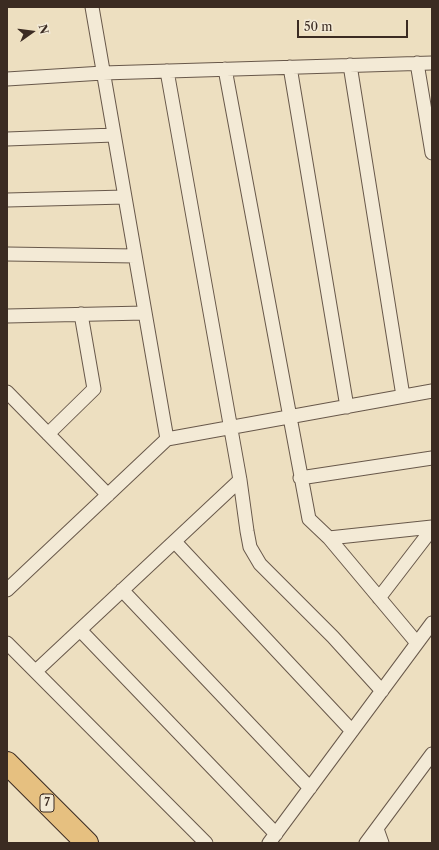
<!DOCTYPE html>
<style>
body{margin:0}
#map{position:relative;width:439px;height:850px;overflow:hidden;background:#eddfc0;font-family:"Libre Caslon Text",serif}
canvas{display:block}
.frame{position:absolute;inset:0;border:8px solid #3b2b22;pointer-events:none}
.north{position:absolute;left:12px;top:12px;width:40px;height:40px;-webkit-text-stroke:3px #f3ead6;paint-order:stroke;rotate:76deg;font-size:11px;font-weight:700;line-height:16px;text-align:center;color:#3b2b22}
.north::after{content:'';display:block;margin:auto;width:14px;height:18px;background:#3b2b22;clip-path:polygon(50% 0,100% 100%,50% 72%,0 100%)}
.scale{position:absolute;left:297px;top:20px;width:111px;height:18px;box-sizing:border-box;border:2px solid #3b2b22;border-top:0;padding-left:5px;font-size:12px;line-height:14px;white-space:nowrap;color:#3b2b22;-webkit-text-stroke:3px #f3ead6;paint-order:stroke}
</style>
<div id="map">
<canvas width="439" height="850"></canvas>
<div class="frame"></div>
<div class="north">N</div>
<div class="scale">50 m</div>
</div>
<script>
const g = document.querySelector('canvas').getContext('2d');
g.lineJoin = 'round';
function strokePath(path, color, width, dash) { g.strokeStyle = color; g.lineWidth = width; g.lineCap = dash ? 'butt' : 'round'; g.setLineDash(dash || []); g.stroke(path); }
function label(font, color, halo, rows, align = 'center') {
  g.font = font + ' "Libre Caslon Text",serif'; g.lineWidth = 3.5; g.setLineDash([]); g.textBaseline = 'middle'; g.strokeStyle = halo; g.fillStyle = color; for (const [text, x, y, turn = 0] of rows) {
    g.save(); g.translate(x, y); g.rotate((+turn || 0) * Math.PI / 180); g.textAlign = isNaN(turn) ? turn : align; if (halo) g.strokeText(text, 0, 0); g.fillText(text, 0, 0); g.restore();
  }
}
const street = new Path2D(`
 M92,7L167,439
 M417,63L432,153
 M350,65L403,396
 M290,67L347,407
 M225,69L309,519L329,538L417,643
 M167,71L240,480L247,531L250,547L260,564L333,637L382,691
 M7,79L103,73L432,63
 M7,139L114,135
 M7,200L125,197
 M7,254L135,256
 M7,316L145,313
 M7,392L108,495
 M48,434L94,389L81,314
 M300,478L432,458
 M329,538L432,527
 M175,542L352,731
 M7,590L167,439L432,391
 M122,590L310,788
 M379,598L432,529
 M80,630L276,834
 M7,643L206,843
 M36,671L240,480
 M377,829L382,843
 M269,843L432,623
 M366,843L432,754`);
const highway = new Path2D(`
 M7,763L87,843`);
const shields = [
 [47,803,14]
];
const shieldNames = [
 ["7",47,803]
];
strokePath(street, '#68584a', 15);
strokePath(highway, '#3b2b22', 24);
strokePath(street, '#f3ead6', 13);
strokePath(highway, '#e6c080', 22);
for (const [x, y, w] of shields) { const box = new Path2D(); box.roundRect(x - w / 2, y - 9, w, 18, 3); g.fillStyle = '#f3ead6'; g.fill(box); strokePath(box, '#3b2b22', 1); }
label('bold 11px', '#3b2b22', null, shieldNames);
</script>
